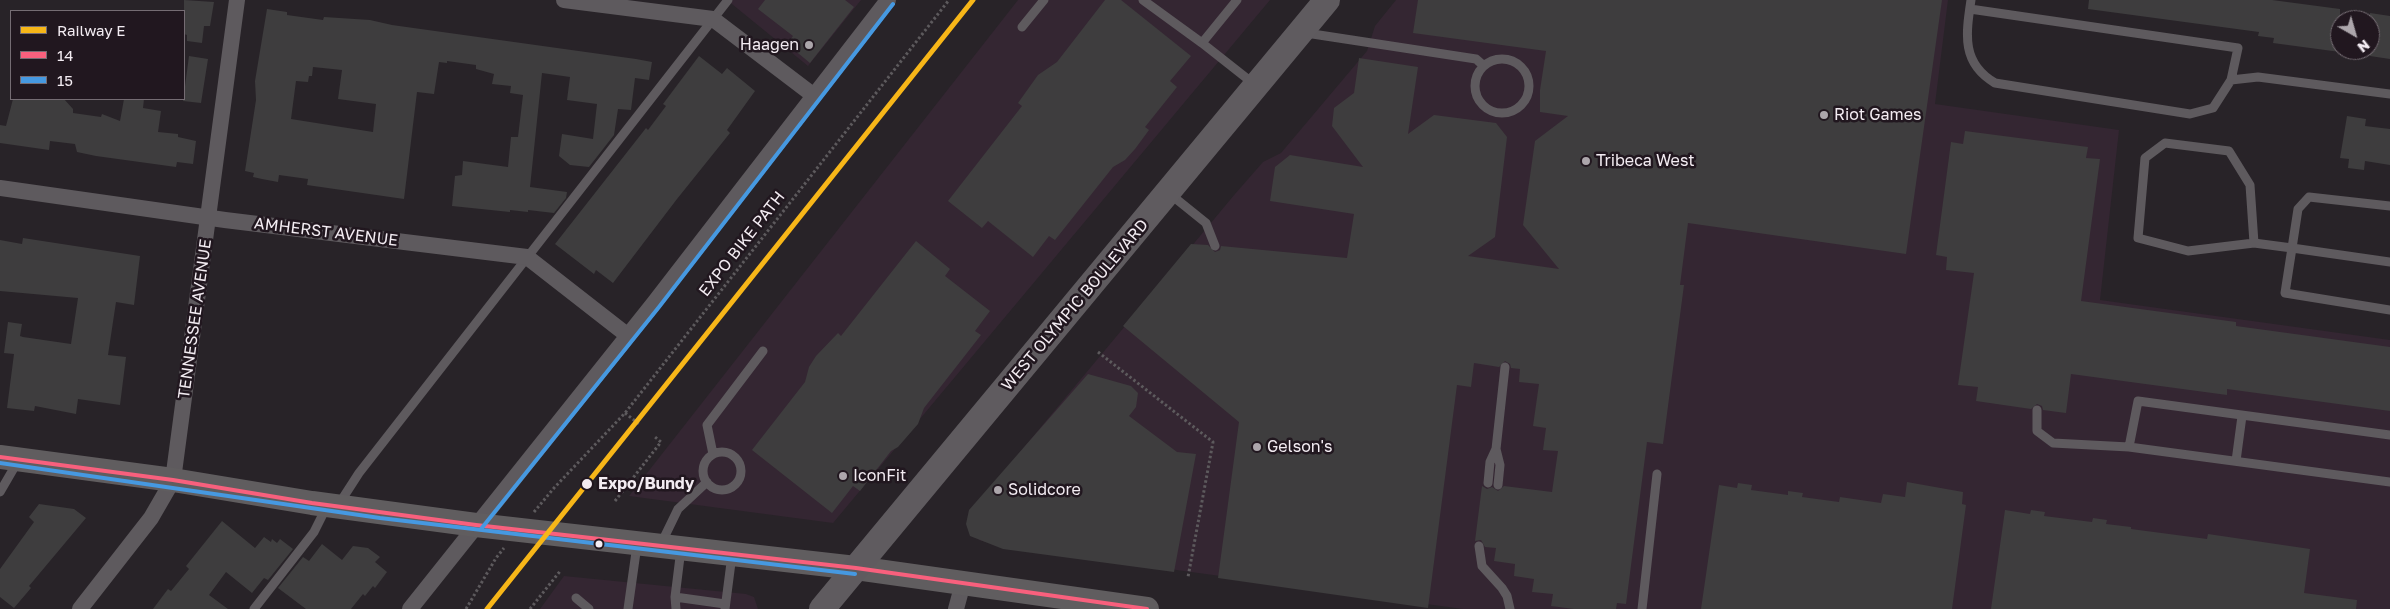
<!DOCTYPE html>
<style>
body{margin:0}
#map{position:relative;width:2390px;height:609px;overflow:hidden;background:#282328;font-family:"Golos Text",sans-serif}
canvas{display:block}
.legend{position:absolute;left:10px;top:10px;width:175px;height:90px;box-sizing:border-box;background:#21171f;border:1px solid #756c73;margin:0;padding:6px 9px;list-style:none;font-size:15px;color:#f3ecf2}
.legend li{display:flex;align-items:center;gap:10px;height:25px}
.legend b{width:25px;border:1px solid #756c73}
.north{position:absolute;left:2330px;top:10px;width:50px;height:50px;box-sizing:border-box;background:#21171f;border:1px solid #756c73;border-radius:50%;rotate:142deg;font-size:14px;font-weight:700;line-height:20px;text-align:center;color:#f3ecf2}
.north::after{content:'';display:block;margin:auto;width:18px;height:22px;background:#aca6ab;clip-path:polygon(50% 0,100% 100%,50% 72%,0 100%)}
</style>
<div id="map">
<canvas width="2390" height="609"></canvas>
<ul class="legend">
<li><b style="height:6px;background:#f7b618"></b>Railway E</li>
<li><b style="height:6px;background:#f8607d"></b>14</li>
<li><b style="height:6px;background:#4699e1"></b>15</li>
</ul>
<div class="north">N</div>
</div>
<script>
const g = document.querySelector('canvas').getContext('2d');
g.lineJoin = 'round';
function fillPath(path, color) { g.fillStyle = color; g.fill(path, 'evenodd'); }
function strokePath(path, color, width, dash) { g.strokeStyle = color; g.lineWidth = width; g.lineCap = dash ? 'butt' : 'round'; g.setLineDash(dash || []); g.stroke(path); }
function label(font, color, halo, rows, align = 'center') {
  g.font = font + ' "Golos Text",sans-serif'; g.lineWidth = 5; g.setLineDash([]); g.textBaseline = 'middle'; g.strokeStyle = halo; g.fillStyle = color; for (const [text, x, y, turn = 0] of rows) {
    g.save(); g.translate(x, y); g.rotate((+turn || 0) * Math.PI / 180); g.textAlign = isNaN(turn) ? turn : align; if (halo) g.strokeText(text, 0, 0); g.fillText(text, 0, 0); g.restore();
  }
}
const built = new Path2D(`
 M727,0H861L808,66Z
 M1018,0H1270L833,523L629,496Z
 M1396,0H1948L1935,104L2119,130L2100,300L2390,340V609H1463L1000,546L979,540L970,526L971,511L1235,194L1263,162L1281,153L1367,51L1375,26Z
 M564,576L746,594L754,597L758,609H540Z`);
const building = new Path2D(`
 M184,0L214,2L210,26H204L202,43L187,41V35L184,34Z
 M765,0H845L854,7L810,63L787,44L793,36L758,9Z
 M1105,0H1121L1191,56L1170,81L1177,87L1145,127L1149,130L1135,149L1125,160L1113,167L1055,240L1049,236L1033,257L988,221L982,228L948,201L1022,106L1018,103L1038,75L1057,62Z
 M1418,0H1942L1906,254L1688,223L1680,285H1684L1663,444L1647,442L1626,604L1617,603L1616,609H1574L1551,606L1553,594L1532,592L1534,579L1514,576L1515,564L1494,561L1496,548L1485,547L1481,540L1475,541L1482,486L1487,489L1492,487L1498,491L1504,486L1552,492L1558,451L1543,450L1546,428L1533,426L1539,384L1519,382L1520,369L1511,368L1510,364L1505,361L1499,367L1474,363L1471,387L1457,385L1428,608L1218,578L1239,422L1123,326L1191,244L1208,245L1215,252L1220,250L1221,246L1347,258L1354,214L1270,201L1275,167L1290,155L1363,167L1332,126L1334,108L1354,93L1359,58L1418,67L1408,134L1434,115L1496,123L1507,137L1495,237L1468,256L1559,269L1523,225L1535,141L1568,116L1540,112V90L1546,51L1413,33Z
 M2089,0H2272L2340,9V52L2273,43L2274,38L2258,36L2259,32L2088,9Z
 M267,9L287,12V15L323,20L324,17L370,20L392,25L636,59L652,62L649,80L635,78L631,110L618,109L614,135L589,167L570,165L559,156L562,134L593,139L597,104L567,100L570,77L542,73L530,187L567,192L566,198L554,213L528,210V212L510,210V212L452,206L455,176L462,175L463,161L508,167L511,137H518L523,95L510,93L511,86L492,84L494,74L476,69V65L447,61V63L439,62L434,94L417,92L404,199L307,185L308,179L279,175L278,182L262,179L253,177L254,173L245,171L256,100L255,81ZM313,67L342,70L338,99L376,104L373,132L291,119L296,81L308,82L309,76H312Z
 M2370,13L2390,16V59L2370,56Z
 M189,56L208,59L201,103L183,101Z
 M699,56L722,74L727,68L755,91L727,130L730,133L677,199L613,283L596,270L594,274L555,244L646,128L648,130L666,106L663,104Z
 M13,99H64L73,109V113L101,117L102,114L120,121L124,99H144L143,108L161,111L158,132L178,134V137L196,141L193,164L177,162L176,167L96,156L77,152L75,144L50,141L49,150L0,143V125L6,126Z
 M2347,116L2366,119L2365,126L2390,129V165L2365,161L2364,170L2348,168L2349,159L2340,158Z
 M1965,131L2088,147L2086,158L2100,159L2081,301L2236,322V326L2390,347V411L2227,389V395L2071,374L2066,413L2043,410L2042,406L2037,404L2031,409L1976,401L1978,387L1958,385L1974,273L1946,270L1947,257L1936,255L1951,142L1963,144Z
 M23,238L140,256L134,305L116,302L108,355L126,357L120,405L78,399L76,414L35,406L34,411L7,408L14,354L4,353L8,322L22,324L20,336L23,337L71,344L78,298L0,291V240L22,244Z
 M916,241L950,269L945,276L990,311L975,331L981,335L924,408L918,424L898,447L891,451L860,491L853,486L832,513L752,450L805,382L809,367L816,356L838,333L841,336Z
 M1088,374L1131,386L1138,393L1136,407L1129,416L1177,452L1196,454L1174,572L1003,549L970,536L966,524L969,510Z
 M1907,482L1963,492L1962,504L1966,505L1952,609H1701L1719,485L1737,488L1738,483L1752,485L1751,490L1788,495V491L1803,493L1802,497L1839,502L1840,497L1881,503L1883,494L1905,497Z
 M39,504L74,509L86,518L29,586L31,588L14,608L0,597V569L34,522L29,517Z
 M2005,510L2030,514L2031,510L2045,512L2044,516L2092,522L2093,518L2107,520L2106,524L2131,527V529L2207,539L2208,534L2310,549L2304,593L2357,600L2356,609H1991Z
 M222,521L255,548L264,537L271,542L272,539L277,543L280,539L293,549L268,580L264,578L252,593L226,572L209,595L228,609H153L168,589L171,591L189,569L186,566Z
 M322,544L342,560L353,546L368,548L380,557L375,562L387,572L375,588L373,586L365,596L363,594L351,609H306L278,588L303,557L309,561Z`);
const path = new Path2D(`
 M1098,352L1213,442L1188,577
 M625,413L639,424
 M615,501L661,442L655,437
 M534,512L554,488L625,413L949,0
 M466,609L496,558L504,548
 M530,609L561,570`);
const lane = new Path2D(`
 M1143,0L1202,43
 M1237,0L1202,43L1254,84
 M1971,0C1966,34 1961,63 1995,83L2190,114L2213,108L2231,80L2258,77L2390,94
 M1970,9L2238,48L2231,80
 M1022,27L1044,0
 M1306,33L1476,59L1484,66
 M1475 86a27 27 0 1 1 54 0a27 27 0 1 1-54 0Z
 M1170,194L1206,223L1215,246
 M2254,243L2188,251L2138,238L2145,158L2165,143L2229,151L2250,185L2254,243L2292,248L2298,209L2309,197L2390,206
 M2390,262L2292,248L2285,293L2390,310
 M2037,410V431L2053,443L2129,447L2390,482
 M2129,447L2138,401L2390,435
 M1496,449L1500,465L1498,485
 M703 471a19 19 0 1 1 38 0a19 19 0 1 1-38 0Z
 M713,454L707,425L763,351
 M2236,461L2242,416
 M1488,483L1490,462L1496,449L1505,367
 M0,492L18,461
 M339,504L359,473L728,0
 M661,544L678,509L707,482
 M1479,546L1482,566L1502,588L1507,596L1510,609
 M675,597L725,604
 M576,598L589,609
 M254,609L314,532L327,506
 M628,609L637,545
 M676,609L675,597L681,549
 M725,609L732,555
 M1642,609L1657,474`);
const street = new Path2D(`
 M564,0L713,19L813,95
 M0,188L225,220L527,257L627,335
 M80,609L151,518L173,480L237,0
 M410,609L654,303L888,0
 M956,609L963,583`);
const secondary = new Path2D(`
 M0,457L173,480L312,503L476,525L856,568L1147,609`);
const primary = new Path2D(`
 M822,609L1327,0`);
const bus1 = new Path2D(`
 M0,457L173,480L312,503L476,525L856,568L1147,609`);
const bus2 = new Path2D(`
 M0,463L380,518L855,574
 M481,529L659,307L893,4`);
const rail1 = new Path2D(`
 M487,609L973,0`);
const markers = [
 [809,45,5,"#aca6ab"],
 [1824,115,5,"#aca6ab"],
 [1586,161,5,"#aca6ab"],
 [1257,447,5,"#aca6ab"],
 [843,476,5,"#aca6ab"],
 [587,484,6,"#f3ecf2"],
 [998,490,5,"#aca6ab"],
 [599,544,4.5,"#f3ecf2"]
];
const poiNames = [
 ["Haagen",799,45,"right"],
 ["Riot Games",1834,115],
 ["Tribeca West",1596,161],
 ["Gelson's",1267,447],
 ["IconFit",853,476],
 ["Solidcore",1008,490]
];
const streetNames = [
 ["AMHERST AVENUE",326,232,7],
 ["EXPO BIKE PATH",742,244,-52],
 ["WEST OLYMPIC BOULEVARD",1075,305,-50],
 ["TENNESSEE AVENUE",195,319,-82]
];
const stopNames = [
 ["Expo/Bundy",598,484]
];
fillPath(built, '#342632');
fillPath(building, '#3e3d3e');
strokePath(path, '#5d5a5d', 3, [2.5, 2.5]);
strokePath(lane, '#5e5a5e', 9);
strokePath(street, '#5e5a5e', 16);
strokePath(secondary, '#605d5f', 24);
strokePath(primary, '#5f5b5f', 26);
strokePath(bus1, '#f8607d', 4);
strokePath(bus2, '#4699e1', 4);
strokePath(rail1, '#f7b618', 5);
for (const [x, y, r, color] of markers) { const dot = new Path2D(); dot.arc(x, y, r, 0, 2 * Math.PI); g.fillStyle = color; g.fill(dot); strokePath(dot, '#21171f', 2); }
label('16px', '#f3ecf2', '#21171f', poiNames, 'left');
label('16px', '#f3ecf2', '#21171f', streetNames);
label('bold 16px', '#f3ecf2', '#21171f', stopNames, 'left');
</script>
